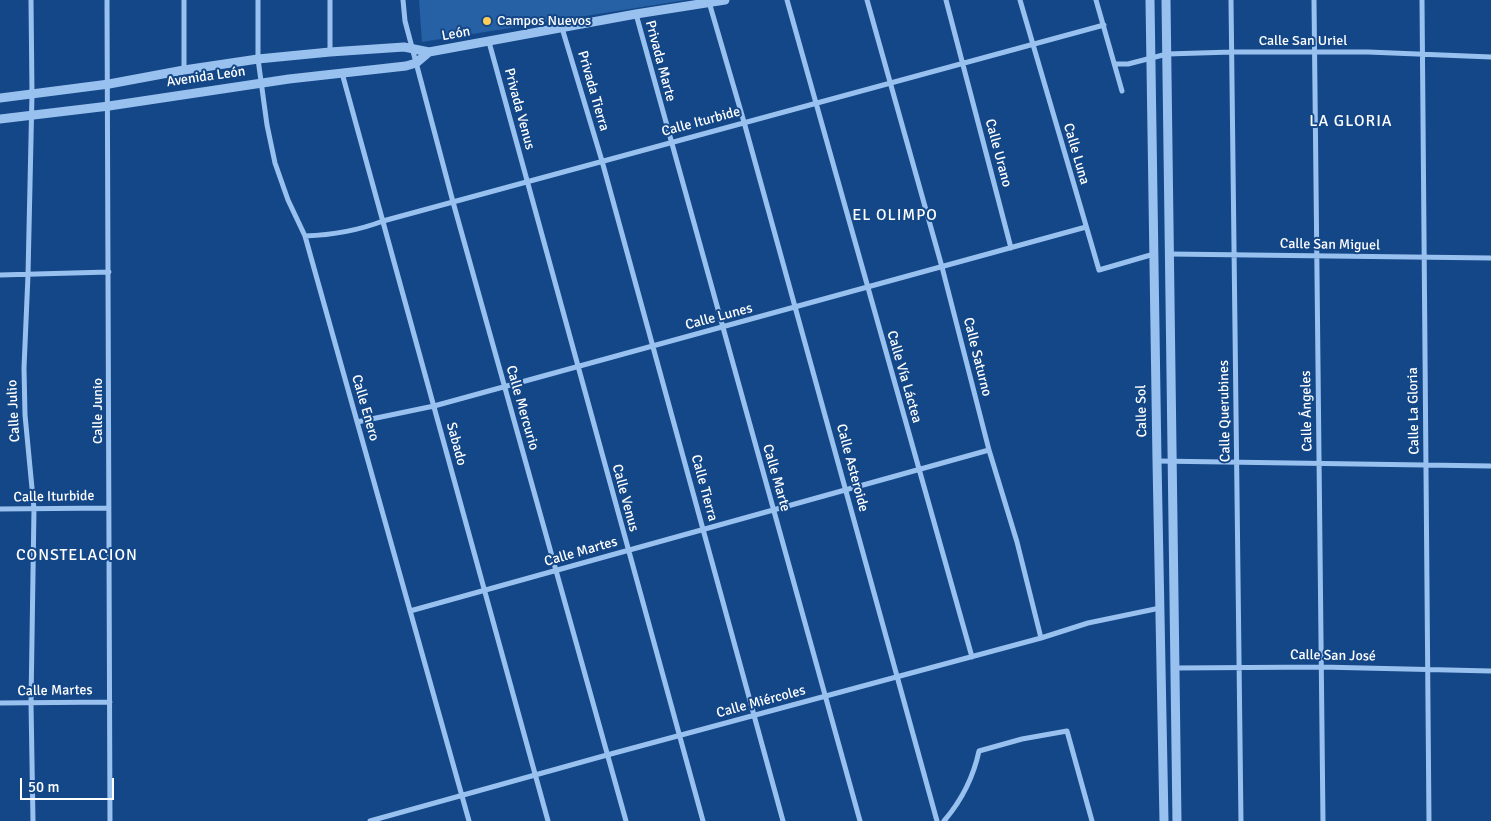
<!DOCTYPE html>
<meta charset="utf-8">
<style>
body{margin:0}
#map{position:relative;width:1491px;height:821px;overflow:hidden;background:#144787;font-family:Signika,sans-serif}
canvas{display:block}
.scale{position:absolute;left:20px;top:778px;width:94px;height:22px;box-sizing:border-box;border:2px solid #fff;border-top:0;padding-left:6px;font-size:15px;line-height:18px;white-space:nowrap;color:#fff;-webkit-text-stroke:4px #144787;paint-order:stroke}
</style>
<div id="map">
<canvas width="1491" height="821"></canvas>
<div class="scale">50 m</div>
</div>
<script>
const g = document.querySelector('canvas').getContext('2d');
g.lineJoin = 'round';
function fillPath(path, color) { g.fillStyle = color; g.fill(path, 'evenodd'); }
function strokePath(path, color, width, dash) { g.strokeStyle = color; g.lineWidth = width; g.lineCap = dash ? 'butt' : 'round'; g.setLineDash(dash || []); g.stroke(path); }
function label(font, color, halo, rows, align = 'center') {
  g.font = font + ' Signika,sans-serif'; g.lineWidth = 4; g.setLineDash([]); g.textBaseline = 'middle'; g.strokeStyle = halo; g.fillStyle = color; for (const [text, x, y, turn = 0] of rows) {
    g.save(); g.translate(x, y); g.rotate((+turn || 0) * Math.PI / 180); g.textAlign = isNaN(turn) ? turn : align; if (halo) g.strokeText(text, 0, 0); g.fillText(text, 0, 0); g.restore();
  }
}
const green = new Path2D(`
 M419,0H686L422,42Z`);
const minor = new Path2D(`
 M31,0L32,94L28,275L24,368L25,415L34,509L31,703L33,821
 M107,0L110,821
 M184,0V70
 M258,0V59L267,125L275,163L288,200L305,236L469,821
 M330,0V52
 M403,0L405,21L453,202L626,821
 M787,0L972,657
 M867,0L942,267L989,450L1017,542L1041,638
 M946,0L1011,248
 M1020,0L1099,270L1154,254
 M1096,0L1122,91
 M1231,0L1241,821
 M1314,0L1323,821
 M1422,0L1429,821
 M709,2L744,122L937,821
 M636,14L860,821
 M562,28L602,161L783,821
 M489,42L703,821
 M1116,64H1128L1167,54L1232,52H1368L1491,57
 M342,73L548,821
 M305,236C333,235 357,231 383,221L1104,25
 M1170,254L1491,258
 M0,275L109,272
 M357,422L434,406L1086,227
 M1157,461L1491,466
 M0,509L109,508
 M410,611L989,450
 M1175,668L1321,667L1491,671
 M0,703L110,702
 M370,821L607,755L1041,638L1088,623L1160,608
 M944,821C962,800 973,779 979,751L1022,739L1067,731L1092,821`);
const tertiary = new Path2D(`
 M1150,0L1157,461L1164,821
 M1166,0L1177,821
 M0,98L109,84L184,70L258,59L330,52L404,47L429,52L636,14L725,0
 M0,119L109,106L289,79L406,66L416,63L429,52`);
const markers = [
 [487,21,5,"#ffcd57"]
];
const poiNames = [
 ["Campos Nuevos",497,21]
];
const streetNames = [
 ["León",456,34,-10],
 ["Calle San Uriel",1303,41],
 ["Privada Marte",660,61,75],
 ["Avenida León",206,77,-8],
 ["Privada Tierra",593,91,74],
 ["Privada Venus",519,109,75],
 ["Calle Iturbide",701,122,-15],
 ["Calle Urano",998,153,75],
 ["Calle Luna",1076,154,74],
 ["Calle San Miguel",1330,245,1],
 ["Calle Lunes",719,317,-15],
 ["Calle Saturno",977,357,76],
 ["Calle Vía Láctea",904,377,74],
 ["Calle Enero",365,408,74],
 ["Calle Mercurio",522,408,74],
 ["Calle Julio",14,411,-93],
 ["Calle Junio",98,411,-90],
 ["Calle Sol",1142,411,-91],
 ["Calle Querubines",1225,411,-91],
 ["Calle Ángeles",1307,411,-91],
 ["Calle La Gloria",1414,411,-91],
 ["Sabado",456,444,75],
 ["Calle Asteroide",852,468,75],
 ["Calle Marte",776,478,74],
 ["Calle Tierra",704,488,75],
 ["Calle Iturbide",54,497,-1],
 ["Calle Venus",625,498,75],
 ["Calle Martes",581,552,-16],
 ["Calle San José",1333,656,1],
 ["Calle Martes",55,691,-1],
 ["Calle Miércoles",761,702,-15]
];
const quarterNames = [
 ["LA GLORIA",1351,122],
 ["EL OLIMPO",895,216],
 ["CONSTELACION",77,556]
];
fillPath(green, '#2661a6');
strokePath(minor, '#99c1ef', 5);
strokePath(tertiary, '#99c1ef', 9);
for (const [x, y, r, color] of markers) { const dot = new Path2D(); dot.arc(x, y, r, 0, 2 * Math.PI); g.fillStyle = color; g.fill(dot); strokePath(dot, '#144787', 2); }
label('14px', '#fff', '#144787', poiNames, 'left');
label('14px', '#fff', '#144787', streetNames);
g.letterSpacing = '1px';
label('16px', '#fff', '#144787', quarterNames);
g.letterSpacing = '0px';
</script>
